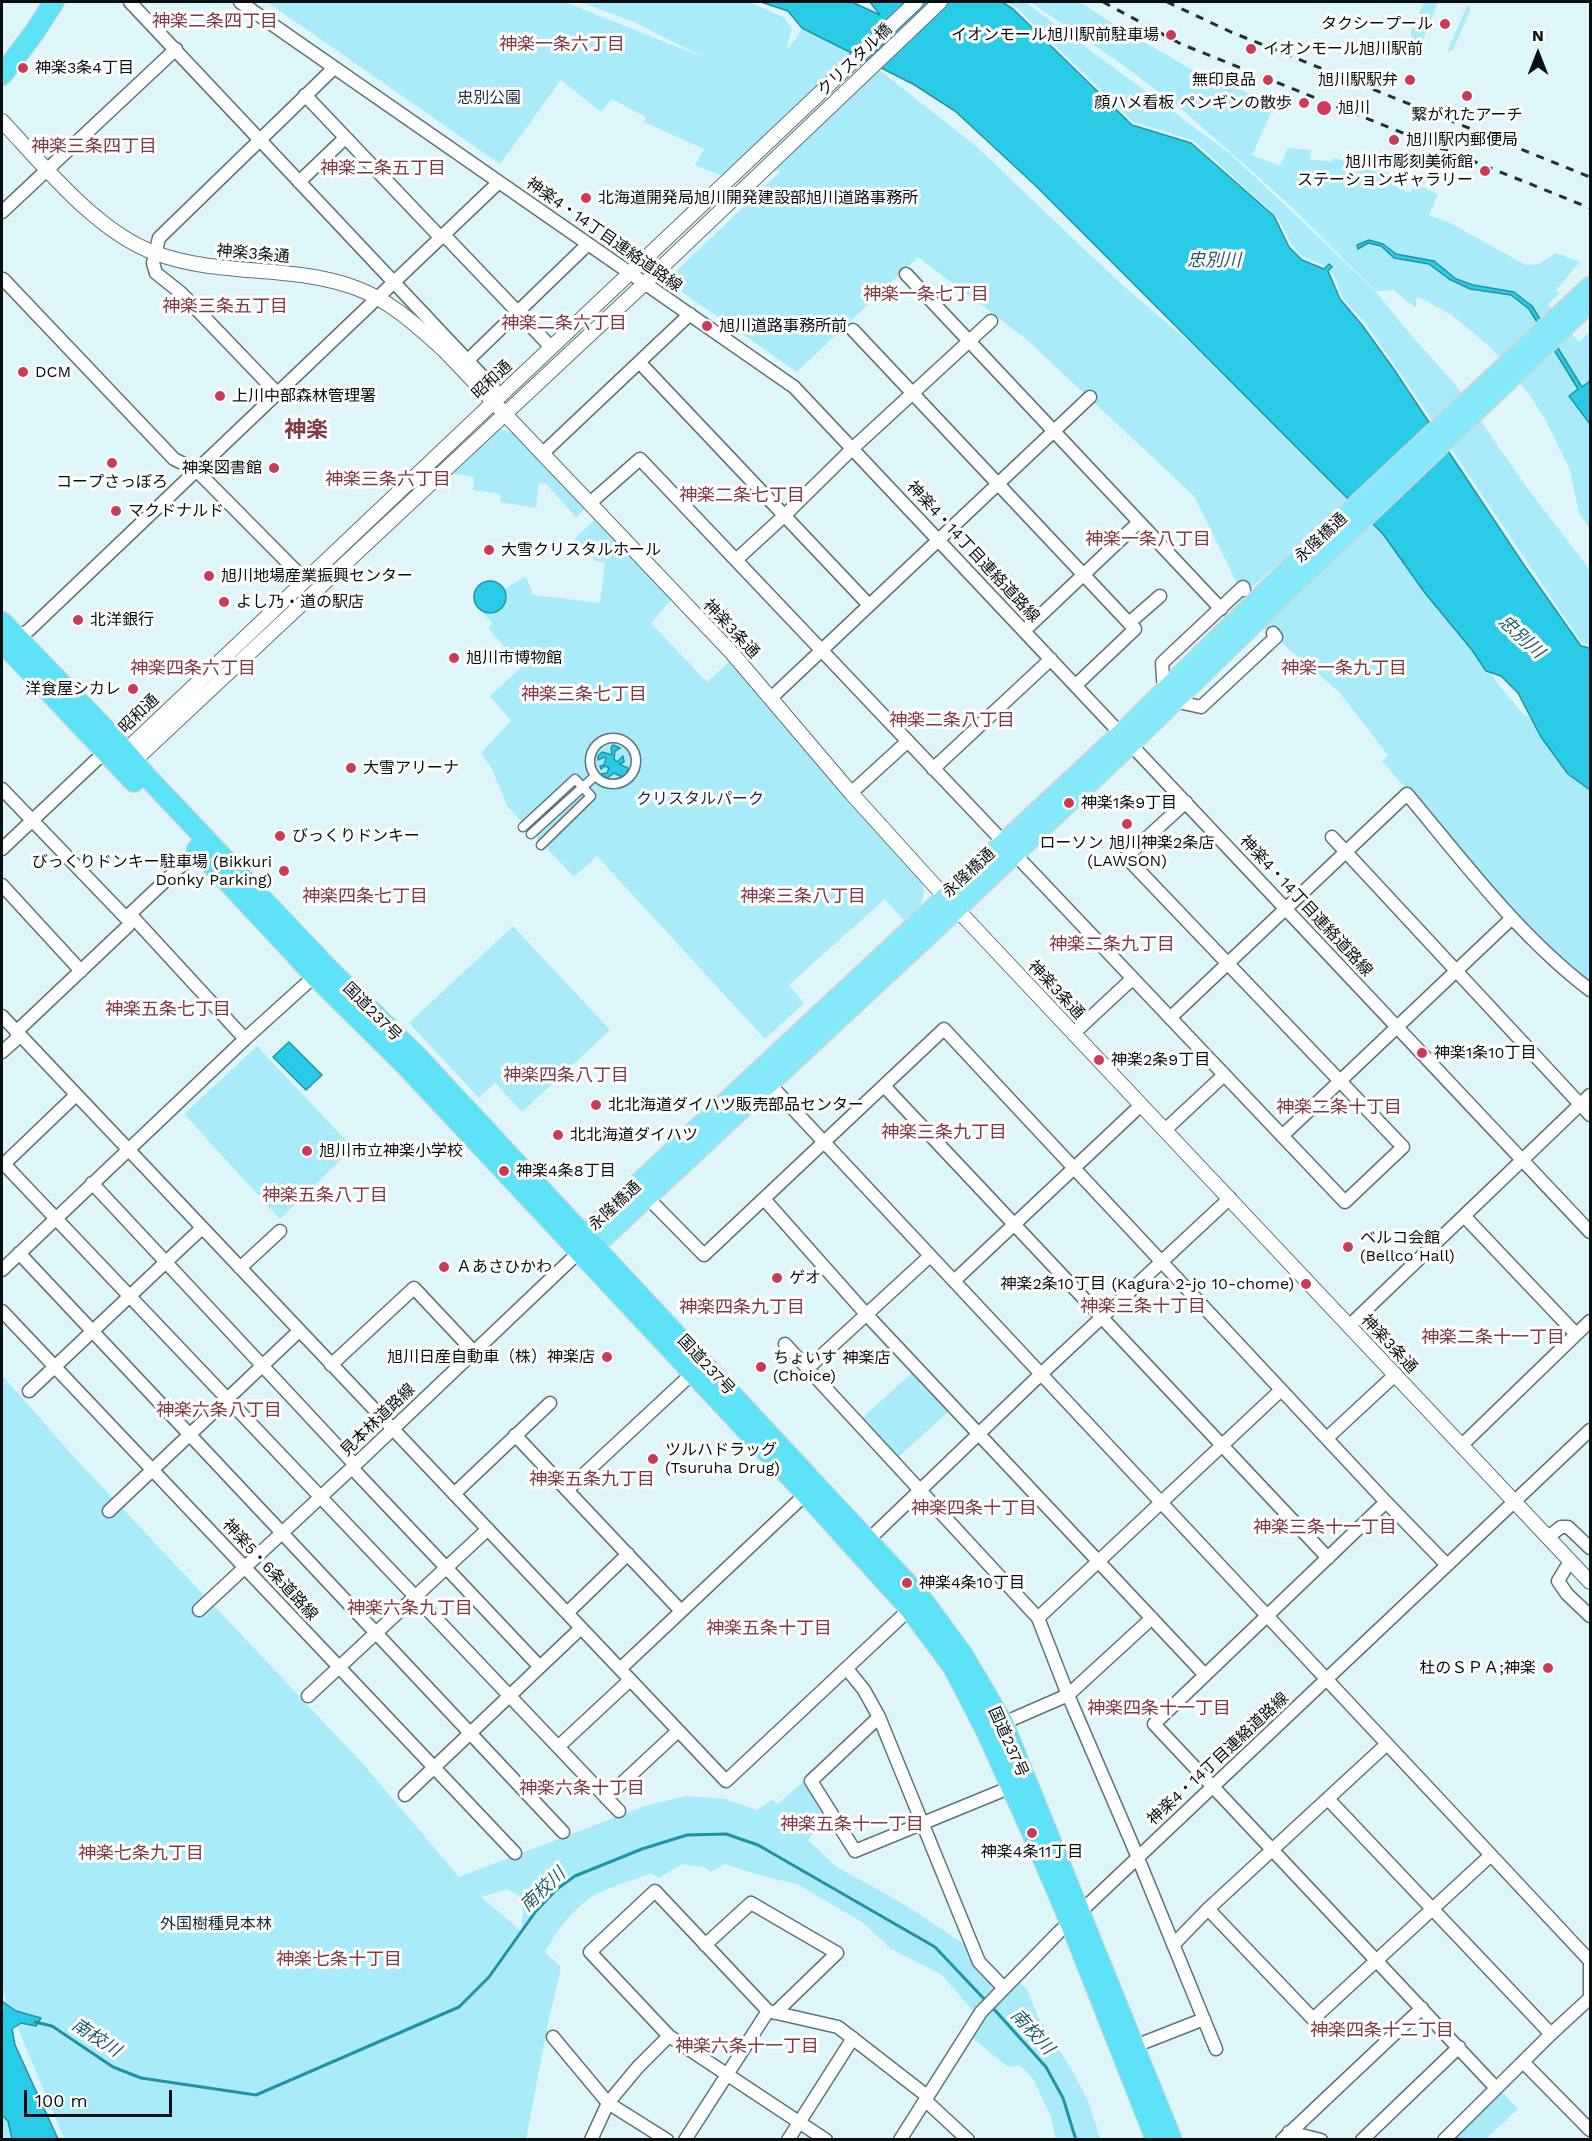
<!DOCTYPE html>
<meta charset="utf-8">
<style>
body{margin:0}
#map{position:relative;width:1592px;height:2141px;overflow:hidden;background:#def5fa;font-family:"Work Sans",sans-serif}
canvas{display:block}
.frame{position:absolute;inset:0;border:3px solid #070f11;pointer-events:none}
.north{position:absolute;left:1508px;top:24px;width:60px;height:60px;-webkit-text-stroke:4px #fff;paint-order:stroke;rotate:0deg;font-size:16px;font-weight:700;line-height:24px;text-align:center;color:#070f11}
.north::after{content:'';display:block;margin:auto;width:21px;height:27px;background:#070f11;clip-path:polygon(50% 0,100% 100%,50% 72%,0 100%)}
.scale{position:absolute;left:24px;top:2090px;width:148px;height:27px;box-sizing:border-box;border:3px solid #070f11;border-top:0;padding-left:8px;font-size:18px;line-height:21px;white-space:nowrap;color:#070f11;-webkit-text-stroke:4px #fff;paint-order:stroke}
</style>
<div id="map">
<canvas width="1592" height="2141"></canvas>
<div class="frame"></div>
<div class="north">N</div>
<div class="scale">100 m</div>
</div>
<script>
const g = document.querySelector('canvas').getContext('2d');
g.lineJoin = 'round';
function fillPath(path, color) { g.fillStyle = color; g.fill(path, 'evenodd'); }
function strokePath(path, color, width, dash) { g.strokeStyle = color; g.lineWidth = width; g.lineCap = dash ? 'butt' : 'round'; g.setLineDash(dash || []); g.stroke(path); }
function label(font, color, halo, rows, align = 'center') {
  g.font = font + ' "Work Sans","Noto Sans JP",sans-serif'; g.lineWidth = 6; g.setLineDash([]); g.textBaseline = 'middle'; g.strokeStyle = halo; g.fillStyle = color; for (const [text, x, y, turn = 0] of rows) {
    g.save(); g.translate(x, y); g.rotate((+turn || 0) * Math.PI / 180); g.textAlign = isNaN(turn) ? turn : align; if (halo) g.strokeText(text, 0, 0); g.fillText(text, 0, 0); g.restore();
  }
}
const green = new Path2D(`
 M267,2H565L705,58L634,22L580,2H749L785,18L792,29L786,49L796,39L802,28L864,59L735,181L695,165L704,149L644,122L646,117L612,99L601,112L561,80L500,164Z
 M1007,2H1025L1229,153L1282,202L1378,294L1404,327L1455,384L1528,489L1590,570V645L1581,642L1405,380L1365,323L1342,297L1334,275L1323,265L1302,256L1292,245L1278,218L1193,140L1133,122L1018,9Z
 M1030,2H1080L1113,24L1196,72L1275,104L1252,155L1280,166L1288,148L1311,150L1310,159L1332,162L1333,158L1395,174L1391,184L1410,193L1416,184L1438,194L1429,215L1450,223L1526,265L1539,264L1556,253L1580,262L1556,290L1560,293L1548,304L1577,340L1580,341L1590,331V529L1579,513L1570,470L1546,421L1531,397L1490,347L1452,315L1421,298L1418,297L1416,299V308L1393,290L1376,291L1283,199L1184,111L1123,65Z
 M1424,2H1438L1423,40L1419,41L1412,39L1411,32Z
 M1467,6L1471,8L1453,50L1447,52Z
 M868,61L977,147L1119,282L1223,371L1297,443L1347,500L1245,594L1236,581L1194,496L1026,339L918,257L797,372L666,281L780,172L763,160Z
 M501,429L518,435L586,508L576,517L546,484L539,483L536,508L500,502L501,494L473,490L474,477L450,473L493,432Z
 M596,519L671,600L651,623L707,682L730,661L923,884C926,903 918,909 904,921L885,899L789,985L804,1003L765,1039L597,856L574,877L507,806L492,769L481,753L511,721L490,696L522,667L488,628L493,624L483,613H495L507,598L505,589L526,576L533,595L600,603L605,563L594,561V554L573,551L575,538Z
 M1374,522L1474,648L1498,684L1524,715L1545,721L1570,746L1590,794V983L1562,962L1514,912L1382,761L1388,755L1339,692L1263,627Z
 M513,926L610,1030L522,1112L495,1083L479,1098L409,1023Z
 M257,1046L353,1148L280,1219L184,1114Z
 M912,1373L948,1412L897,1458L861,1419Z
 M2,1375L73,1456L364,1765L459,1877L645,1806L686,1796L725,1799L757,1810L772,1800L778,1804L808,1777L825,1817L808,1840L837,1867L902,1903L967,1946L996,1986L975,2013L941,1974L891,1949L862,1922L797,1884L762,1876L725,1864L711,1872L704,1867L682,1864L659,1878L651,1873C634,1880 605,1888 590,1898C570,1912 556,1932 545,1952L561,1967L547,2029L526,2139H64L2,1990ZM507,1889L521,1897L523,1913L521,1931L481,1897Z
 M1017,1980L1027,1989L1038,2017L1073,2072L1089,2103L1100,2139H1056L1051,2117L1033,2079L1020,2065L1008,2067L969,2035Z
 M1501,2091L1518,2109L1486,2139L1449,2140Z
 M2,2115L8,2121L12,2139H2Z`);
const water = new Path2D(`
 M761,2H852L880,15L870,2H1002L1013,9L1132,125L1191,143L1274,216L1289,247L1302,260L1324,269L1329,264L1332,267L1328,271L1340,299L1362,325L1393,368L1524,565L1581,646L1590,648V790L1568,774L1541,737L1518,693L1501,676L1486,671L1472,650L1425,593L1383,534L1037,187L955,111L913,84L802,28L788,11Z
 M1369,240L1383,244L1396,254L1434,261L1456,279L1473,285L1514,292L1532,306L1582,387L1590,381V424L1569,396L1578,389L1529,309L1511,295L1470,289L1449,279L1429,264L1394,258L1381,246L1368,243L1358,249L1357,245Z
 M474 597a16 16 0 1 1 32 0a16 16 0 1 1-32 0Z
 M613,745L620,748L615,751L614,759L617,762L623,756L624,762L619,764L628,768L626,776H620L614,773L606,779L603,778L601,774L607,773L609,768L605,766L601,769L600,766L604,765L606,758L604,757L598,760V756L602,752L612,755L611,748Z
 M289,1042L322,1075L306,1090L273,1057Z
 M2,2001L16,2011L41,2018L36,2026L21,2023L12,2029L15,2045L58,2139H12L8,2121L2,2115Z`);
const stream = new Path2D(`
 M992,2007L1046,2067L1063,2098L1076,2140
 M35,2022L52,2026L113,2067L141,2078L256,2095L459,2007L489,1977L536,1911L557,1889L575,1876L642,1849L687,1835L726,1834L758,1845L935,1947L987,2002`);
const pedestrian = new Path2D(`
 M590 761a23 23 0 1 1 46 0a23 23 0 1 1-46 0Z
 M523,827L575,779L591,796L541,845
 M531,834L595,776`);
const minor = new Path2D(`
 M130,2L500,395
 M240,2L794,387L1590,1232
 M305,95L441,238
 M299,182L345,138
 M2,212L176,49
 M444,235L551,347
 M906,274L1221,609
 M2,280L3,279L174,459L196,470L305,580
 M853,330L1129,623L1160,596
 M467,361L588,244
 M640,363L869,605
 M277,393L181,293L156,273L153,263L159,238L334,68
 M543,453L690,314
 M590,503L640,459L1345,1202L1403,1147L1126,857L1186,802
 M736,560L785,515L852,449L991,321
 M1024,631L1138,523
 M14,640L29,630L499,182
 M1076,685L1135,629L1129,623
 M1164,691L1162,663L1243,587L1244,590
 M771,698L1090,397
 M1174,701L1201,707L1276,637L1273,633
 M933,769L1051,659
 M2,789L129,921
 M851,793L908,741
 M1332,837L1590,1115
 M2,849L110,747
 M2,885L81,971
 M130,914L245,1039
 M2,1016L726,1781L914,1605
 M1170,1018L1407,794C1464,862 1519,936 1590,990
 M16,1032L128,926L130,914L198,850
 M1074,1033L1132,979
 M2,1052L20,1036
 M765,1079L1590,1961V1998L1551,2034L1444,2140
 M884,1086L1328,1558
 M76,1095L4,1164L619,1811
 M1165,1130L1224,1075
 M1282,1136L1512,918
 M92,1183L355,1465
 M643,1193L704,1255L944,1029L1386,1502L1447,1565
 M764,1199L866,1314L1205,1675
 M1464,1216L1576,1334
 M19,1253L563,1832
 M240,1268L280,1231
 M2,1270L245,1039L318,973
 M954,1281L1141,1105
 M2,1311L515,1853
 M1349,1326L1590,1095
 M785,1344L1038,1618L1068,1695L1133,1846L1216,2049
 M331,1365L414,1288L474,1352
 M808,1368L930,1256
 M29,1391L202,1228
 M515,1435L681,1611
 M1327,1438L1396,1374
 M1462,1445L1590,1321
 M352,1468L540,1667
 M567,1490L696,1370
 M454,1494L550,1403
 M1386,1502L1154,1724L1496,2088
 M109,1511L299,1331
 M1548,1537L1561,1527H1568L1590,1548
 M863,1545L1041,1374L1230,1198
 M1570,1561L1558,1581L1567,1594L1590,1616
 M199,1610L355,1465L579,1252
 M567,1613L628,1554
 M1038,1618L1281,1390
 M620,1669L809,1491
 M847,1669L864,1690L879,1717L979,1962L1003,1987
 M308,1696L488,1529
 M879,1717L811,1781L855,1851L1016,1785
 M999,1725L1068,1695L1152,1618
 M558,1747L630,1680
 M405,1795L581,1628
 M606,1798L678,1731
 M1328,1799L1551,2034
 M1208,1909L1313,2019L1491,1855
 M705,1945L751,1903L837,1953L775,2013
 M1173,1945L1208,1909L1387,1744
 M553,2037L608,2103L667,2140
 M1130,2048L1204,2019
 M1523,2062L1590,2130
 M925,2100L968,2140
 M1289,2132L1321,2140
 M591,2140L608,2103L638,2067L669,2036
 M685,2140L768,2011
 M788,2140L853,2038
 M826,2140L669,2036L590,1952L655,1891L768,2011L838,2027L927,2096
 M900,2140L981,2012L1058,1933L1590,1430
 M1282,2140L1422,2008
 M1362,2140L1459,2047`);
const tertiary = new Path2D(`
 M2,121C44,166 97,232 155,253C220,277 291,264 356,288C391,301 417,326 444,350L732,653L851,793L935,886L1590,1582
 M122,758L125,751L141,736L916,2
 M127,763L134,761L645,283L940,2`);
const primary = new Path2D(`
 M580,1247L585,1234L636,1185L1121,733L1285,572L1590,286
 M580,1251L595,1246L957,909L1131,744L1295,584L1590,303`);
const trunk = new Path2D(`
 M2,75L34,33L54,2
 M2,622L107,731L149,779L326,966L417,1056L922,1599L963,1655L1003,1723L1172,2140
 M2,642L134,782
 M197,849L315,976L406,1066L806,1494L910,1609L953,1667L986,1731L1032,1833L1070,1922L1156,2140`);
const rail = new Path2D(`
 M1103,2L1181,44L1590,208
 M1167,2L1231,32L1590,177`);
const markers = [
 [1445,24,6,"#cb3b58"],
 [1171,35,6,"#cb3b58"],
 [1251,49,6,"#cb3b58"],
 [23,68,6,"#cb3b58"],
 [1268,80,6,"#cb3b58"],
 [1410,80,6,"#cb3b58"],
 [1467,96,6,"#cb3b58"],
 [1304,103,6,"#cb3b58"],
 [1324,108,8,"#cb3b58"],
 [1394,140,6,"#cb3b58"],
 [1485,171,6,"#cb3b58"],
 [586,198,6,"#cb3b58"],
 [707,326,6,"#cb3b58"],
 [23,372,6,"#cb3b58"],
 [220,396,6,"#cb3b58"],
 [112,463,6,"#cb3b58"],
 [274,468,6,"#cb3b58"],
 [116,511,6,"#cb3b58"],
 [489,550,6,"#cb3b58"],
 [209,576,6,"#cb3b58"],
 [224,602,6,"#cb3b58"],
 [78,620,6,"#cb3b58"],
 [454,658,6,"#cb3b58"],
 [133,689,6,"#cb3b58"],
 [351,768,6,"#cb3b58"],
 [1069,803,6,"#cb3b58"],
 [1127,824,6,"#cb3b58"],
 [280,836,6,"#cb3b58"],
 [284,871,6,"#cb3b58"],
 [1422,1053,6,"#cb3b58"],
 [1099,1060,6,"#cb3b58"],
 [596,1105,6,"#cb3b58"],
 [558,1135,6,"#cb3b58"],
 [307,1151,6,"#cb3b58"],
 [504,1171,6,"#cb3b58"],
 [1348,1247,6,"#cb3b58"],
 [444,1267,6,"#cb3b58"],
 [777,1278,6,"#cb3b58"],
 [1306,1284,6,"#cb3b58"],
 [607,1357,6,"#cb3b58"],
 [761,1367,6,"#cb3b58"],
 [653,1459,6,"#cb3b58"],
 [907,1583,6,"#cb3b58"],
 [1548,1668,6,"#cb3b58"],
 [1032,1833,6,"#cb3b58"]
];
const poiNames = [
 ["タクシープール",1433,24,"right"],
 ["イオンモール旭川駅前駐車場",1159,35,"right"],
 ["イオンモール旭川駅前",1263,49],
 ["神楽3条4丁目",35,68],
 ["無印良品",1256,80,"right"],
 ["旭川駅駅弁",1398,80,"right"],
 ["顔ハメ看板 ペンギンの散歩",1292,103,"right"],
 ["旭川",1338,108],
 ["繋がれたアーチ",1467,115,"center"],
 ["旭川駅内郵便局",1406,140],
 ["旭川市彫刻美術館",1473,162,"right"],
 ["ステーションギャラリー",1473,180,"right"],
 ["北海道開発局旭川開発建設部旭川道路事務所",598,198],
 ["旭川道路事務所前",719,326],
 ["DCM",35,372],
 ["上川中部森林管理署",232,396],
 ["神楽図書館",262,468,"right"],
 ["コープさっぽろ",112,482,"center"],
 ["マクドナルド",128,511],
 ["大雪クリスタルホール",501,550],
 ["旭川地場産業振興センター",221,576],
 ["よし乃・道の駅店",236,602],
 ["北洋銀行",90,620],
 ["旭川市博物館",466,658],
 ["洋食屋シカレ",121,689,"right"],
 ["大雪アリーナ",363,768],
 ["神楽1条9丁目",1081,803],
 ["びっくりドンキー",292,836],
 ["ローソン 旭川神楽2条店",1127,843,"center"],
 ["(LAWSON)",1127,861,"center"],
 ["びっくりドンキー駐車場 (Bikkuri",272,862,"right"],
 ["Donky Parking)",272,880,"right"],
 ["神楽1条10丁目",1434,1053],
 ["神楽2条9丁目",1111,1060],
 ["北北海道ダイハツ販売部品センター",608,1105],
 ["北北海道ダイハツ",570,1135],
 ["旭川市立神楽小学校",319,1151],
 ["神楽4条8丁目",516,1171],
 ["ベルコ会館",1360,1238],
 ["(Bellco Hall)",1360,1256],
 ["Ａあさひかわ",456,1267],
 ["ゲオ",789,1278],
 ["神楽2条10丁目 (Kagura 2-jo 10-chome)",1294,1284,"right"],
 ["旭川日産自動車（株）神楽店",595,1357,"right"],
 ["ちょいす 神楽店",773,1358],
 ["(Choice)",773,1376],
 ["ツルハドラッグ",665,1450],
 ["(Tsuruha Drug)",665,1468],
 ["神楽4条10丁目",919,1583],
 ["杜のＳＰＡ;神楽",1536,1668,"right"],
 ["神楽4条11丁目",1032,1852,"center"]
];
const streetNames = [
 ["クリスタル橋",855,60,-44],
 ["神楽4・14丁目連絡道路線",604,235,35],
 ["神楽3条通",253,254,5],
 ["昭和通",492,380,-43],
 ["永隆橋通",1321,538,-43],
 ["神楽4・14丁目連絡道路線",973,552,47],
 ["神楽3条通",731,629,47],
 ["昭和通",139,714,-44],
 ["永隆橋通",969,873,-43],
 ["神楽4・14丁目連絡道路線",1306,906,47],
 ["神楽3条通",1056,990,47],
 ["国道237号",372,1012,45],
 ["永隆橋通",615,1206,-43],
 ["神楽3条通",1389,1344,47],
 ["国道237号",706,1365,47],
 ["見本林道路線",378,1420,-44],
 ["神楽5・6条道路線",270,1570,47],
 ["国道237号",1008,1742,66],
 ["神楽4・14丁目連絡道路線",1218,1759,-43]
];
const parkNames = [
 ["忠別公園",489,98],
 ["クリスタルパーク",700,799],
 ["外国樹種見本林",216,1924]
];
const neighbourhoodNames = [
 ["神楽二条四丁目",215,22],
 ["神楽一条六丁目",562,45],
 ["神楽三条四丁目",94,147],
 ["神楽二条五丁目",383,169],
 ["神楽一条七丁目",926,295],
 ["神楽三条五丁目",225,307],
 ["神楽二条六丁目",564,324],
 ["神楽三条六丁目",388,480],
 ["神楽二条七丁目",742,496],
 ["神楽一条八丁目",1148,540],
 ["神楽四条六丁目",193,669],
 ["神楽一条九丁目",1344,669],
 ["神楽三条七丁目",584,695],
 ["神楽二条八丁目",952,721],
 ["神楽四条七丁目",365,897],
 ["神楽三条八丁目",803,897],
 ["神楽二条九丁目",1112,945],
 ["神楽五条七丁目",168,1010],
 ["神楽四条八丁目",566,1076],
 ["神楽二条十丁目",1339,1108],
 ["神楽三条九丁目",944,1133],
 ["神楽五条八丁目",325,1196],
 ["神楽三条十丁目",1143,1307],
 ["神楽四条九丁目",742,1308],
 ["神楽二条十一丁目",1493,1338],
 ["神楽六条八丁目",219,1411],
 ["神楽五条九丁目",592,1480],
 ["神楽四条十丁目",974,1509],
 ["神楽三条十一丁目",1325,1528],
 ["神楽六条九丁目",410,1609],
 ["神楽五条十丁目",769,1629],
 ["神楽四条十一丁目",1159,1709],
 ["神楽六条十丁目",582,1789],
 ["神楽五条十一丁目",852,1825],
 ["神楽七条九丁目",141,1854],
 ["神楽七条十丁目",339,1960],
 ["神楽四条十二丁目",1382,2031],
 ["神楽六条十一丁目",747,2047]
];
const waterNames = [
 ["忠別川",1214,261],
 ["忠別川",1521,637,42],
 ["南校川",543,1890,-44],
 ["南校川",1032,2032,47],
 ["南校川",96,2038,33]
];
const districtNames = [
 ["神楽",306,431]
];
fillPath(green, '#aaebf9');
fillPath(water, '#2acbe7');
strokePath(water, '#2093a7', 1.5);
strokePath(stream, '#2093a7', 3);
strokePath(pedestrian, '#5f7478', 11);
strokePath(minor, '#5f7478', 15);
strokePath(tertiary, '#5f7478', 16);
strokePath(primary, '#d2d4d4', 21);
strokePath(trunk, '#d2d4d4', 22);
strokePath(pedestrian, '#fff', 8);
strokePath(minor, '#fff', 12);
strokePath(tertiary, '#fff', 14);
strokePath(primary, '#86e9fa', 18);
strokePath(trunk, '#5ee2f8', 20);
strokePath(rail, '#242e31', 3, [8, 8]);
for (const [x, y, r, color] of markers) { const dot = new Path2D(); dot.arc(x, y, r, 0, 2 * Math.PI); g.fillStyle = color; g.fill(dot); strokePath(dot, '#fff', 2); }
label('16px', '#070f11', '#fff', poiNames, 'left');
label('16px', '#070f11', '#fff', streetNames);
label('16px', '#162e34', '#fff', parkNames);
label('18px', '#813943', '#fff', neighbourhoodNames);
label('italic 18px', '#205d68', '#fff', waterNames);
label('bold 22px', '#813943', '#fff', districtNames);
</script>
